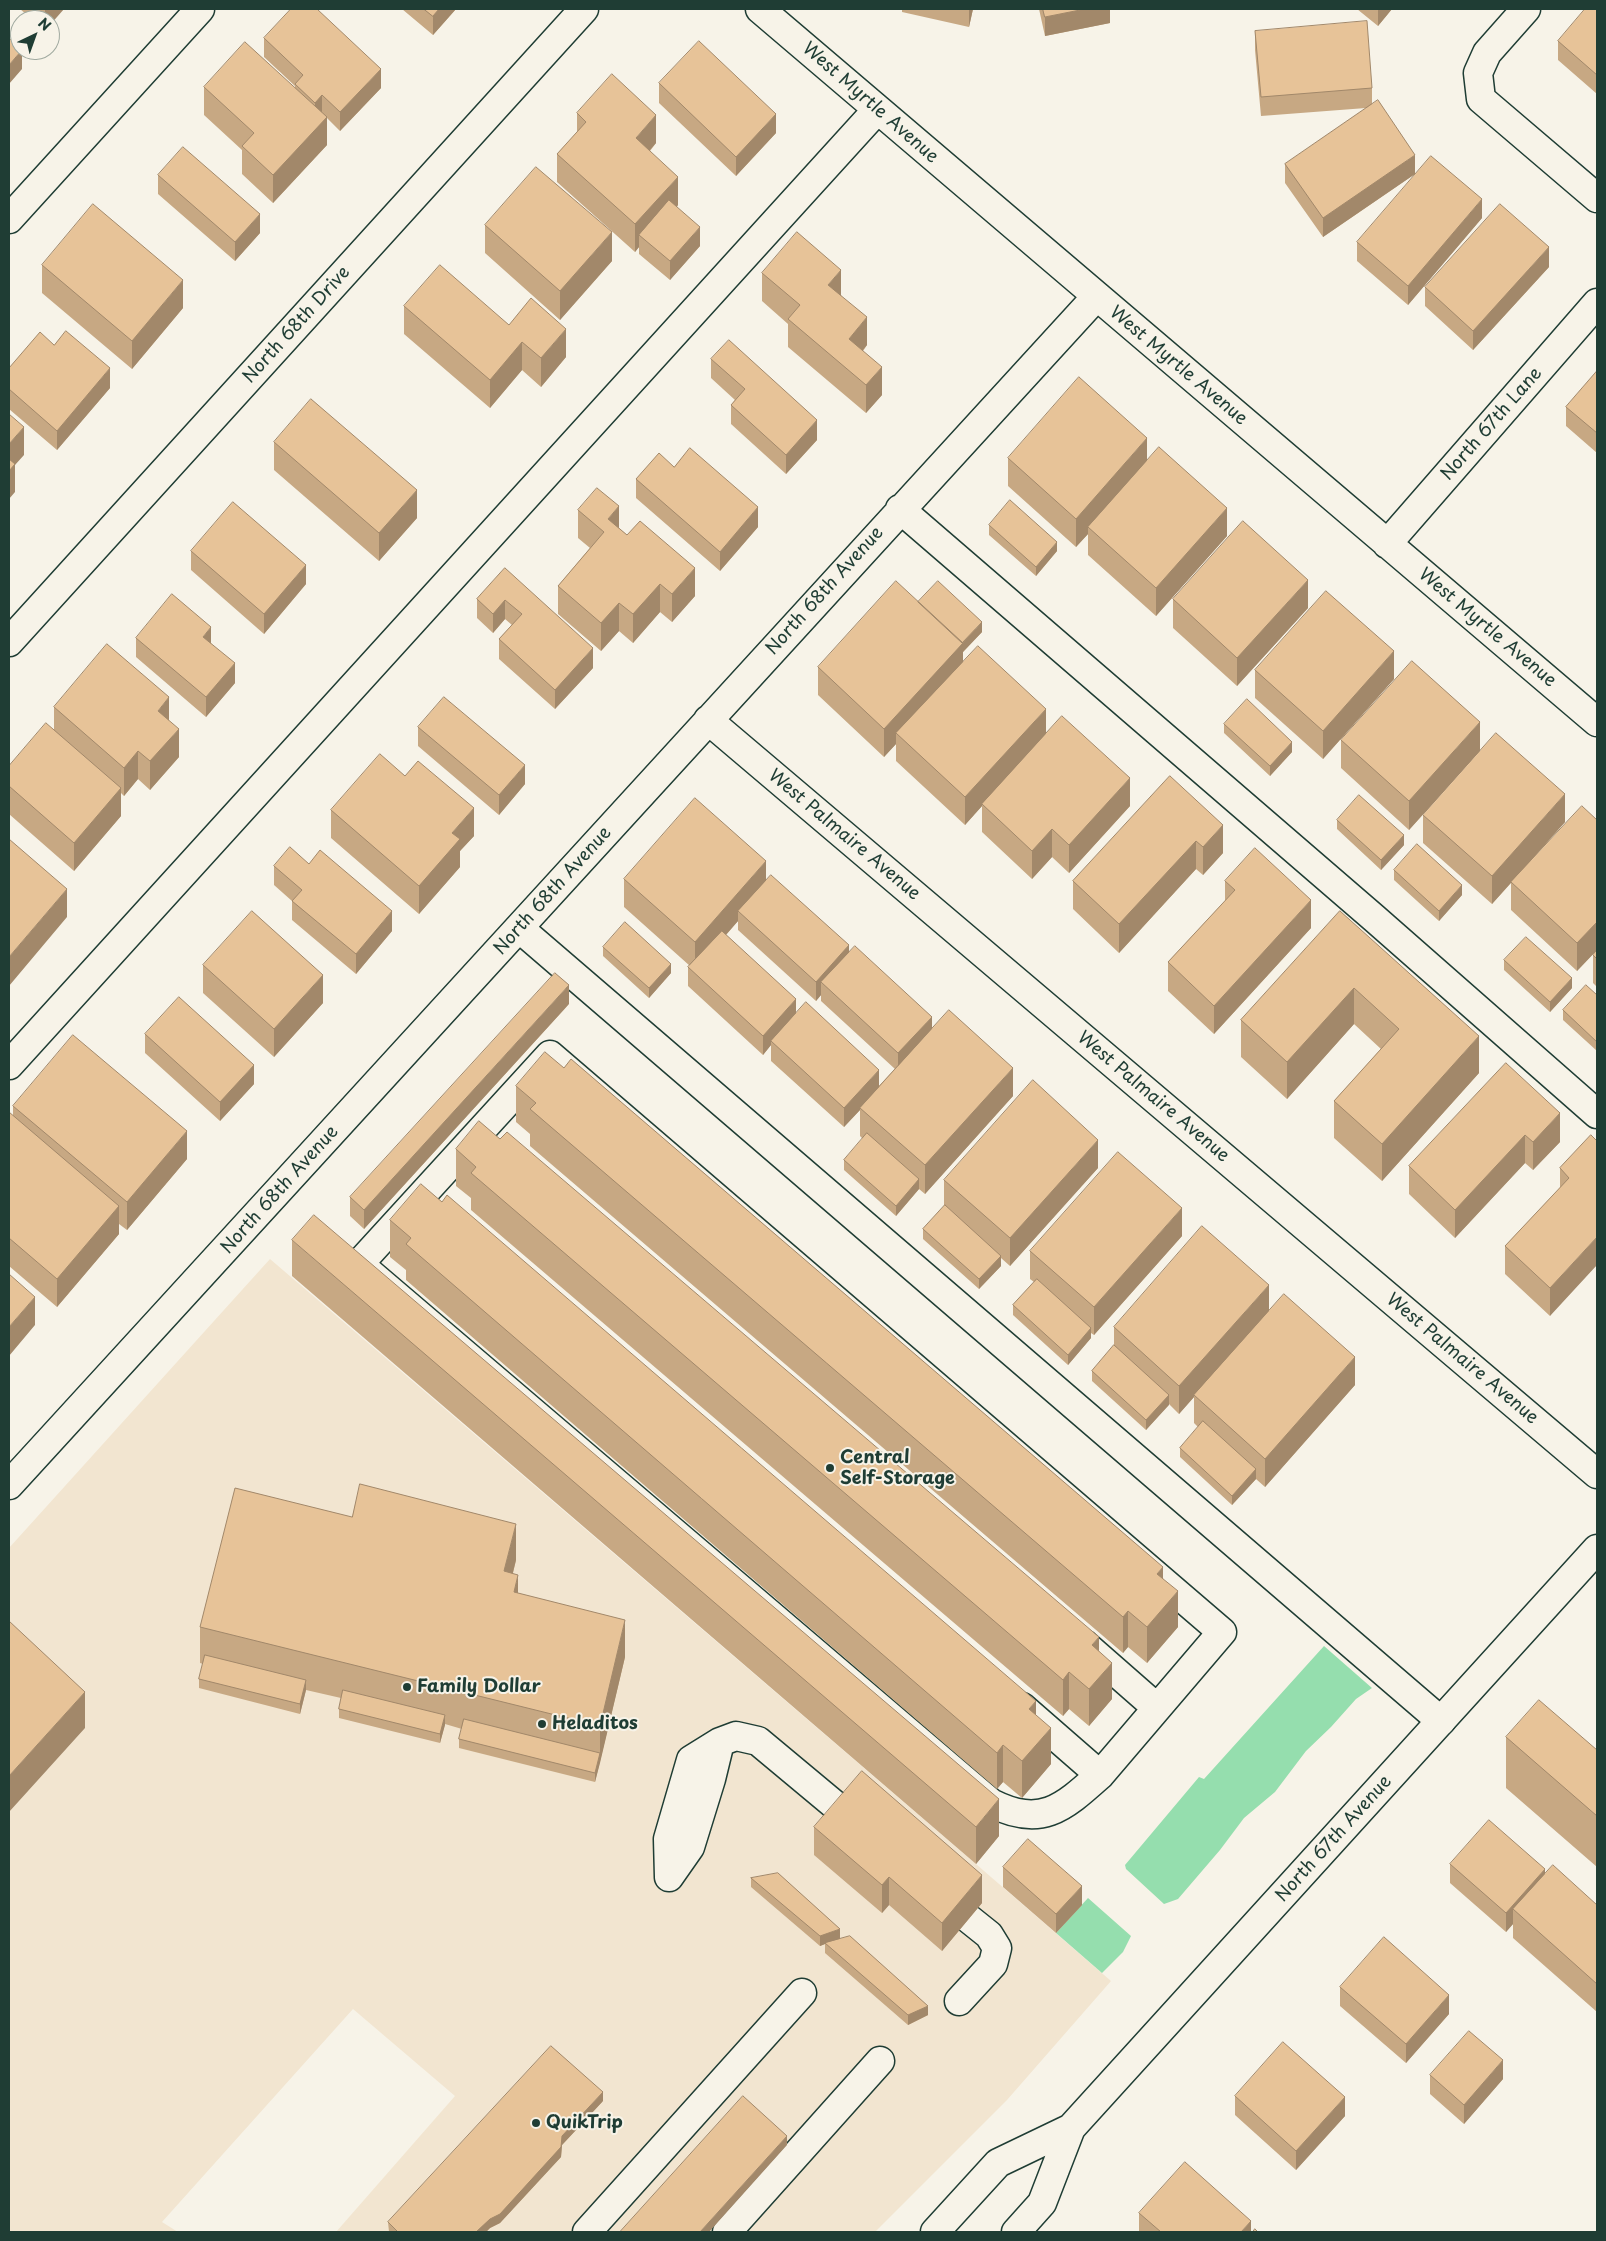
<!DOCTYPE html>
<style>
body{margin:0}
#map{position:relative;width:1606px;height:2241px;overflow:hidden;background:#f7f3e8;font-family:"Playpen Sans",sans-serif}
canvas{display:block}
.frame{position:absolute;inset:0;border:10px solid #1f3d34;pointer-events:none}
.north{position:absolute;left:10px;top:10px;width:50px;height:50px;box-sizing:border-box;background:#f7f3e8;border:1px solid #a1aaa0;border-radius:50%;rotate:42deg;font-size:14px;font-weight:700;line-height:20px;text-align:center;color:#1f3d34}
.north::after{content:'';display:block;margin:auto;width:18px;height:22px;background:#1f3d34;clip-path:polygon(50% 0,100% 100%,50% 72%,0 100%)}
</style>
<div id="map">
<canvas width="1606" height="2241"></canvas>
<div class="frame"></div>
<div class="north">N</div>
</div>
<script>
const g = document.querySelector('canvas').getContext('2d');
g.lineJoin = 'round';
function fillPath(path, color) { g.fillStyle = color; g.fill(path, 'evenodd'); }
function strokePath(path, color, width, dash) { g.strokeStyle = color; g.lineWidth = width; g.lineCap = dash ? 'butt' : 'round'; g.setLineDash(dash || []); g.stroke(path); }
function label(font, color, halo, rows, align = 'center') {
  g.font = font + ' "Playpen Sans",sans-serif'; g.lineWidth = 4; g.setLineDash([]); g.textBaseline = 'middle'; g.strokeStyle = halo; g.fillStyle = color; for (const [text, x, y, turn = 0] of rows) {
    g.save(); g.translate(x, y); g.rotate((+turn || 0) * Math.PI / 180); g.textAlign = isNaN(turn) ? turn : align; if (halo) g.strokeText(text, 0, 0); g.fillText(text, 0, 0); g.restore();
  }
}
const built = new Path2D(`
 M270,1259L976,1864L1111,1981L1007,2100L875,2232H336L455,2096L353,2009L162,2222L178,2232H9V1548Z`);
const green = new Path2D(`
 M1324,1646L1372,1688L1356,1699L1331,1727L1306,1751L1275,1792L1244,1818L1220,1850L1178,1899L1164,1904L1126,1869L1125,1865L1199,1777L1204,1779Z
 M1088,1898L1131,1936L1123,1952L1102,1973L1056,1933Z`);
const minor = new Path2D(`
 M760,9L1597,722
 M1526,9L1487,53L1478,73L1481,99L1597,198
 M9,219L200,9
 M900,509L1374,918L1597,1114
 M1387,544L1597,303
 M9,642L584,9
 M708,720L1597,1474
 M519,928L1441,1721
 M550,1055L1222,1632L1100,1775C1062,1809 1041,1828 991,1803L359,1264Z
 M9,1065L877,110
 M9,1485L1096,297
 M1084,1644L1157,1708
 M1022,1707L1100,1775
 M669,1877L668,1839L691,1760L720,1742L736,1736L758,1741L848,1816
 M669,1877L690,1847L711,1779L720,1742
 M959,2001L993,1964L997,1948L989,1935L969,1919
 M587,2232L802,1993
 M727,2232L880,2061`);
const major = new Path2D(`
 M935,2232L998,2163L1071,2128
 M1016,2232L1042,2203L1071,2128L1597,1549`);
const wall = new Path2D(`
 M20,9H64L50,20H33Z
 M402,9H456L433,35Z
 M902,9H973L969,27L902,12Z
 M1039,9H1110V23L1045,36Z
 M1357,9H1392L1378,26Z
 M1597,9V94L1558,60V41Z
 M1255,31L1372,88V104L1415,174L1323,237L1285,183V164L1366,108L1261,116L1255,50Z
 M264,38L381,88L340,131L327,118V145L273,203L242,174V150L204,115V87H295V86L264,57Z
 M659,83L776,133L736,176L659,103Z
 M577,113L656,143L650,151L678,205L677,207L700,246L670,280L639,254V247L635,252L557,182V154L577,133Z
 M158,175L260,233L235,261L158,194Z
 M1482,218L1408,305L1357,261V242Z
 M485,225L612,261L560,320L485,253Z
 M42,265L183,308L132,369L42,293Z
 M1549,267L1473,350L1425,306V287Z
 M762,273L841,295L867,345L863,351L882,395L866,413L788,347V324L762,301Z
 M404,306L509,325L566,357L541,387L522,370L490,408L404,334Z
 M54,345L110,388L57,450L9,409V368Z
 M711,359L817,440L786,474L731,424V405L735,400L711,378Z
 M1597,371V453L1566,426V407Z
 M274,442L417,518L379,561L274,470Z
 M1008,458L1147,460L1227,536L1156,616L1088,555V534L1076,547L1008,486Z
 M674,467L758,527L720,571L636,498V479Z
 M578,510L619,528L695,596L672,622L660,612L633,643L619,631L601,651L558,614V586L590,548L578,538Z
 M989,525L1057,551L1036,576L989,535Z
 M191,551L306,584L264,634L191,570Z
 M505,568L593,668L555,709L499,659V639L512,625L505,619L493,633L477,618V599Z
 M1173,599L1308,608L1237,686L1173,628Z
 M918,602L982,632L963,652V661L1130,806L1069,873L1052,857L1032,879L982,832V806L965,825L896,761V744L884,757L818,695V667Z
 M136,638L211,643L235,683L206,717L136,657Z
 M1255,670L1394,679L1323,759L1255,698Z
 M54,707L169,721L179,757L150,790L138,779L124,796L121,793V816L74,871L9,814V766L54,730Z
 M1224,724L1292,752L1270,776L1224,733Z
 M418,727L525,784L499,815L418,746Z
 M1341,740L1480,751L1409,830L1341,768Z
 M1170,776L1223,853L1203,875L1196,869L1119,953L1073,909V881Z
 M331,810L474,836L460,851V867L419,914L331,838Z
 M1423,815L1565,822L1531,861L1597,820V987L1593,983V955L1597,950L1577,971L1511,910V883L1492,904L1423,843Z
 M1337,820L1404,845L1381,870L1337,829Z
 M309,864L392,931L356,974L292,920V901L274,885V866Z
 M1394,870L1462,895L1439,921L1394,880Z
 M624,879L766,880L849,951L932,1028L1013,1096L925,1194L919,1189L896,1216L844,1170V1160L863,1139L860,1136V1110L844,1127L771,1061V1045L763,1055L688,986V967L690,966L624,907ZM738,921V930L816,1001L821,995V1001L895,1069L879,1086L796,1013L726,935Z
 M1225,881L1311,928L1214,1034L1168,991V962L1225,901Z
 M1340,911L1479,1073L1382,1181L1334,1138V1101L1381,1049L1354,1024L1287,1099L1241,1057V1020Z
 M603,947L671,973L649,998L603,956Z
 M1504,960L1572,988L1550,1012L1504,970Z
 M203,965L323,1003L274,1057L203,993Z
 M1597,995V1051L1563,1020V1010Z
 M569,1004L364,1229L350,1216V1197Z
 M145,1034L254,1084L220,1121L145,1053Z
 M1506,1063L1560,1142L1533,1170L1525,1163L1455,1238L1409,1194V1166Z
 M516,1086L1163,1578L1178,1627L1147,1663L1128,1647L1123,1653L530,1146V1134L516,1122Z
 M13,1106L187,1159L127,1230L119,1224V1234L57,1307L9,1266V1112L13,1116Z
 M1591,1135L1550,1316L1505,1274V1246L1560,1188V1168Z
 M456,1149L1099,1651L1112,1699L1089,1726L1069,1709L1063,1716L471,1210V1198L456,1186Z
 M1098,1168L1010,1266L1001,1258V1266L979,1289L923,1239V1229L944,1206V1180Z
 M390,1220L1036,1715L1051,1764L1022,1798L1003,1782L997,1789L406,1280V1270L390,1257Z
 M1182,1236L1094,1335L1091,1333V1338L1068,1365L1013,1315V1305L1034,1282L1030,1279V1251Z
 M292,1240L999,1836L976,1864L292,1276Z
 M1269,1311L1355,1385L1265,1487L1256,1479L1232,1505L1180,1457V1448L1198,1427L1194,1423V1397L1179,1414L1169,1404L1146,1430L1092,1381V1371L1114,1345V1327Z
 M516,1560L513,1573L518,1593L625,1657L595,1782L459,1748V1739L462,1729L445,1724L440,1743L339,1718V1709L341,1698L306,1690L300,1714L199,1688V1679L203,1664L200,1663V1627Z
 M1506,1737L1597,1750V1867L1506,1788Z
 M814,1827L982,1903L942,1951L889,1905L882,1913L814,1855Z
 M1450,1864L1545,1874L1597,1905V2012L1513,1938V1924L1506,1932L1450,1883Z
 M1003,1867L1082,1905L1056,1933L1003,1887Z
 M751,1878L840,1939L928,2015L908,2025L825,1953V1944L820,1946L751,1887Z
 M1340,1987L1449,2014L1406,2063L1340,2006Z
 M1430,2075L1503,2079L1464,2124L1430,2094Z
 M1235,2096L1345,2116L1296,2170L1235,2115Z
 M603,2101L562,2145L561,2157L500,2223L490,2228L486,2232H389L388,2222Z
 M1139,2213L1251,2232H1139Z`);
const shadedWall = new Path2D(`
 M45,9H64L50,25V20H45Z
 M439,9H456L433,35V16Z
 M969,9H973L969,27Z
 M1085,9H1110V23L1045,36V17Z
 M1378,9H1392L1378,26Z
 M22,50V69L9,84V65Z
 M381,69V88L340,131V112Z
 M322,95V114L315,122V103Z
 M776,114V133L736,176V157Z
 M656,115V143L636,166V138Z
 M327,117V145L273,203V175Z
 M1415,155V174L1323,237V218Z
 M678,177V205L646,240L639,235V247L635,252V224Z
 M1482,199V218L1408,305V286Z
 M260,214V233L235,261V242Z
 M700,227V246L670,280V261Z
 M612,232V261L560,320V291Z
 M1549,247V267L1473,350V331Z
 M841,270V298L828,285Z
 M183,280V308L132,369V341Z
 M867,317V345L849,367V339Z
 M566,329V357L541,387V358Z
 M522,342V370L490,408V380Z
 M882,367V395L866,413V385Z
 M110,368V388L57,450V431Z
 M817,420V440L786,474V455Z
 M24,427V455L15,465V492L9,499V444Z
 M1147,438V466L1088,527V534L1076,547V519Z
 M417,490V518L379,561V533Z
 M619,506V534L608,519Z
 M758,507V527L720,571V552Z
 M1227,508V536L1156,616V588Z
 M1057,542V551L1036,576V567Z
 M306,565V584L264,634V614Z
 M695,568V596L672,622V594Z
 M1308,580V608L1237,686V658Z
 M660,584V612L633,643V614Z
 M505,600V619L493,633V614Z
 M619,603V631L601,651V623Z
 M982,622V632L963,652V672L896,733V744L884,757V729Z
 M211,627V646L203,637Z
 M593,648V668L555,709V690Z
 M1394,651V679L1323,759V731Z
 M235,663V683L206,717V697Z
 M169,697V725L158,711Z
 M1046,709V737L982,804V806L965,825V797Z
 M1480,722V751L1409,830V801Z
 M179,729V757L150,790V761Z
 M1292,742V752L1270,776V766Z
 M138,751V779L124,796V768Z
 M525,765V784L499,815V795Z
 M1130,778V806L1069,873V845Z
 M121,788V816L74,871V843Z
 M1565,794V822L1492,904V876Z
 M474,808V836L460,851V867L419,914V886L452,833Z
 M1223,825V853L1203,875V847Z
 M1052,829V857L1032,879V851Z
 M1404,835V845L1381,870V860Z
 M1196,841V869L1119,953V924Z
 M766,861V889L738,911V921L695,970V942Z
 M1462,885V895L1439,921V911Z
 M67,889V917L9,986V957Z
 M1311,900V928L1214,1034V1006Z
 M392,911V931L356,974V954Z
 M1597,922V950L1577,971V943Z
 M849,945V964L821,982V995L816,1001V982Z
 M671,964V973L649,998V988Z
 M323,975V1003L274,1057V1029Z
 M1572,978V988L1550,1012V1002Z
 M569,985V1004L364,1229V1210Z
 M1354,988V1024L1287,1099V1062Z
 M796,999V1018L771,1041V1045L763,1055V1036Z
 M932,1017V1036L898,1072V1053Z
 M1479,1036V1073L1382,1181V1144Z
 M254,1065V1084L220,1121V1102Z
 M1013,1068V1096L925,1194V1165Z
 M879,1070V1089L860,1108V1110L844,1127V1108Z
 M1560,1113V1142L1533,1170V1142Z
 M187,1131V1159L127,1230V1202Z
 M1525,1135V1163L1455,1238V1210Z
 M1098,1140V1168L1010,1266V1238Z
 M919,1179V1189L896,1216V1206Z
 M119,1206V1234L57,1307V1279Z
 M1182,1208V1236L1094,1335V1307Z
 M1597,1237V1265L1550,1316V1288Z
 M1001,1256V1266L979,1289V1279Z
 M1269,1285V1313L1194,1395V1397L1179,1414V1386Z
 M35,1297V1325L9,1356V1327Z
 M1091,1328V1338L1068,1365V1355Z
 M1355,1357V1385L1265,1487V1459Z
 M1169,1395V1405L1146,1430V1420Z
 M1256,1469V1479L1232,1505V1496Z
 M516,1524V1560L504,1608V1571Z
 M1163,1567V1604L1157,1574Z
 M518,1575V1611L514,1592Z
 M1178,1591V1627L1147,1663V1627Z
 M1128,1611V1647L1123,1653V1617Z
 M625,1620V1657L600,1763V1726Z
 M1099,1637V1674L1092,1645Z
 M1112,1663V1699L1089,1726V1689Z
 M1069,1672V1709L1063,1716V1680Z
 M306,1680V1690L300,1714V1704Z
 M85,1692V1728L9,1812V1776Z
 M1036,1701V1737L1029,1709Z
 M445,1715V1725L440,1743V1734Z
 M1051,1728V1764L1022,1798V1761Z
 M1003,1745V1782L997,1789V1753Z
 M600,1753V1763L595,1782V1773Z
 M999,1799V1836L976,1864V1827Z
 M1545,1869V1888L1513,1909V1924L1506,1932V1913Z
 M982,1875V1903L942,1951V1923Z
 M889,1877V1905L882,1913V1885Z
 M1082,1886V1905L1056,1933V1914Z
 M840,1929V1939L825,1943V1944L820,1946V1936Z
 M1449,1995V2014L1406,2063V2044Z
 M928,2006V2015L908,2025V2015Z
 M1503,2060V2079L1464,2124V2105Z
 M603,2092V2101L562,2145L561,2157L500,2223L490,2228L486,2232H476L562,2136Z
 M1345,2097V2116L1296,2170V2151Z
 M787,2136V2145L709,2232H700Z
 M1251,2221V2232H1241Z`);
const building = new Path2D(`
 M291,9H317L381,69L340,112L322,95L315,103L295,84L303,75L264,38Z
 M424,9H439L433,16Z
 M1043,9H1085L1045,17Z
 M1585,9H1597V75L1558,41Z
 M1367,21L1372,88L1261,97L1255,31Z
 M9,38L20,48V50H22L9,65Z
 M699,41L776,114L736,157L659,83Z
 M245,42L327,117L273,175L242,146L254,133L204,87Z
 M612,74L656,115L636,138L678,177L635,224L557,154L586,122L577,113Z
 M1378,100L1415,155L1323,218L1285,164Z
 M183,147L260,214L235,242L158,175Z
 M1431,156L1482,199L1408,286L1357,242Z
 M536,167L612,232L560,291L485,225Z
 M669,200L700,227L670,261L639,235Z
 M93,204L183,280L132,341L42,265Z
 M1500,204L1549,247L1473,331L1425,287Z
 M797,232L841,270L828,285L867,317L849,339L882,367L866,385L788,319L800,305L762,273Z
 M440,265L509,325L531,298L566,329L541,358L522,342L490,380L404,306Z
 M66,331L110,368L57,431L9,389V368L40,332L54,345Z
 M729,340L817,420L786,455L731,405L745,389L711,359Z
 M1597,371V433L1566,407Z
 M1079,377L1147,438L1076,519L1008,458Z
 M311,399L417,490L379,533L274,442Z
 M9,414L24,427L9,444Z
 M1159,447L1227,508L1156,588L1088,527Z
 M690,448L758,507L720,552L636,479L659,453L674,467Z
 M9,459L15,464L9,471Z
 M597,488L619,506L608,519L627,535L640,521L695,568L672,594L660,584L633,614L619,603L601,623L558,586L604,532L578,510Z
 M1010,500L1057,542L1036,567L989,525Z
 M233,502L306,565L264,614L191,551Z
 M1243,521L1308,580L1237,658L1173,599Z
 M505,568L593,648L555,690L499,639L522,614L505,600L493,614L477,599Z
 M896,581L963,643L884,729L818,667Z
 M938,581L982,622L962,643L918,602Z
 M1326,591L1394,651L1323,731L1255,670Z
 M172,594L211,627L203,637L235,663L206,697L136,638Z
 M107,644L169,697L158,711L179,729L150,761L138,751L124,768L54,707Z
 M978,646L1046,709L965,797L896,733Z
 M1412,661L1480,722L1409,801L1341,740Z
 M444,697L525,765L499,795L418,727Z
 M1247,699L1292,742L1270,766L1224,724Z
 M1062,716L1130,778L1069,845L1052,829L1032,851L982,804Z
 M46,723L121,788L74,843L9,786V766Z
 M1496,733L1565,794L1492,876L1423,815Z
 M380,754L405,776L418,761L474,808L452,833L460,839L419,886L331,810Z
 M1170,776L1223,825L1203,847L1196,841L1119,924L1073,881Z
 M1359,795L1404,835L1381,860L1337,820Z
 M695,798L766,861L695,942L624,879Z
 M1582,806L1597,820V922L1577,943L1511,882Z
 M9,839L67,889L9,957Z
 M1417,844L1462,885L1439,911L1394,870Z
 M290,847L309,864L320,850L392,911L356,954L292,901L302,890L274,866Z
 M1255,848L1311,900L1214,1006L1168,962L1235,890L1225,881Z
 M771,875L849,945L816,982L738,911Z
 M252,911L323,975L274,1029L203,965Z
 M1340,911L1479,1036L1382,1144L1334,1101L1399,1029L1354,988L1287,1062L1241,1020Z
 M625,922L671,964L649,988L603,947Z
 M722,931L796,999L763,1036L688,967Z
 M1526,937L1572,978L1550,1002L1504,960Z
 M855,946L932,1017L898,1053L821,982Z
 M1597,950V959L1593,955Z
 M555,973L569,985L364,1210L350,1197Z
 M1586,985L1597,995V1042L1563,1010Z
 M179,997L254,1065L220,1102L145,1034Z
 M806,1002L879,1070L844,1108L771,1041Z
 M949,1010L1013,1068L925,1165L860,1108Z
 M73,1035L187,1131L127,1202L13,1106Z
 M545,1052L564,1068L571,1059L1163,1567L1157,1574L1178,1591L1147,1627L1128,1611L1123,1617L530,1109L536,1103L516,1086Z
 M1506,1063L1560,1113L1533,1142L1525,1135L1455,1210L1409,1166Z
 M1033,1080L1098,1140L1010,1238L944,1180Z
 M9,1112L119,1206L57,1279L9,1238Z
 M479,1121L500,1139L507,1132L1099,1637L1092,1645L1112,1663L1089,1689L1069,1672L1063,1680L471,1173L476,1167L456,1149Z
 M867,1133L919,1179L896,1206L844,1160Z
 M1591,1135L1597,1141V1237L1550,1288L1505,1246L1569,1178L1560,1168Z
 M1118,1152L1182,1208L1094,1307L1030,1251Z
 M421,1184L442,1202L447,1195L1036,1701L1029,1709L1051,1728L1022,1761L1003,1745L997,1753L406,1244L411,1238L390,1220Z
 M945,1205L1001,1256L979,1279L923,1229Z
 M314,1215L999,1799L976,1827L292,1240Z
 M1202,1226L1269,1285L1179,1386L1114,1327Z
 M9,1274L35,1297L9,1327Z
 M1037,1279L1091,1328L1068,1355L1013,1305Z
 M1284,1294L1355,1357L1265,1459L1194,1395Z
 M1114,1345L1169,1395L1146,1420L1092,1371Z
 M1203,1421L1256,1469L1232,1496L1180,1448Z
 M360,1484L516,1524L504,1571L518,1575L514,1592L625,1620L600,1726L200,1627L235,1488L352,1517Z
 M9,1621L85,1692L9,1776Z
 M205,1655L306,1680L300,1704L199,1679Z
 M343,1690L445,1715L440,1734L339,1709Z
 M1539,1700L1597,1750V1816L1506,1737Z
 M464,1719L600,1753L595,1773L459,1739Z
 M862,1771L982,1875L942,1923L889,1877L882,1885L814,1827Z
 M1489,1820L1545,1869L1506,1913L1450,1864Z
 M1028,1839L1082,1886L1056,1914L1003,1867Z
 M1553,1865L1597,1905V1984L1513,1909Z
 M778,1873L840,1929L820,1936L751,1878Z
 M850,1936L928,2006L908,2015L825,1943Z
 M1384,1937L1449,1995L1406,2044L1340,1987Z
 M1469,2031L1503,2060L1464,2105L1430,2075Z
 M1283,2042L1345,2097L1296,2151L1235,2096Z
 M551,2046L603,2092L562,2136L561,2147L500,2214L490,2219L476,2232H398L388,2222Z
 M743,2096L787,2136L700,2232H620Z
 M1185,2162L1251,2221L1241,2232H1161L1139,2213Z
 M1255,2229L1258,2232H1253Z`);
const markers = [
 [830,1468,5,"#1f3d34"],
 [407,1687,5,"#1f3d34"],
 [542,1724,5,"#1f3d34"],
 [536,2123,5,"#1f3d34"]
];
const streetNames = [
 ["West Myrtle Avenue",870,103,41],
 ["North 68th Drive",297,325,-48],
 ["West Myrtle Avenue",1178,366,40],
 ["North 67th Lane",1492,424,-49],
 ["North 68th Avenue",825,591,-48],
 ["West Myrtle Avenue",1487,628,40],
 ["West Palmaire Avenue",844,835,40],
 ["North 68th Avenue",553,891,-48],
 ["West Palmaire Avenue",1153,1097,40],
 ["North 68th Avenue",280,1190,-48],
 ["West Palmaire Avenue",1462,1359,40],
 ["North 67th Avenue",1334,1839,-48]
];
const poiNames = [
 ["Central",840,1458],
 ["Self-Storage",840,1479],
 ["Family Dollar",417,1687],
 ["Heladitos",552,1724],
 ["QuikTrip",546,2123]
];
fillPath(built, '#f2e5d0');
fillPath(green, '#95deae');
strokePath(minor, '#1f3d34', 31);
strokePath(major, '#1f3d34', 31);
strokePath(minor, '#f7f3e8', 28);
strokePath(major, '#f7f3e8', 28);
fillPath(wall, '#c7a883');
fillPath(shadedWall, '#a2886a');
fillPath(building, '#e7c398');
strokePath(building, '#a2886a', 1);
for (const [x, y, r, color] of markers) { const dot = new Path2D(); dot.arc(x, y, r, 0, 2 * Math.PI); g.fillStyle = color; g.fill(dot); strokePath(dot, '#f7f3e8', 2); }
label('18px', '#1f3d34', '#f7f3e8', streetNames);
label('bold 18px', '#1f3d34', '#f7f3e8', poiNames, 'left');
</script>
